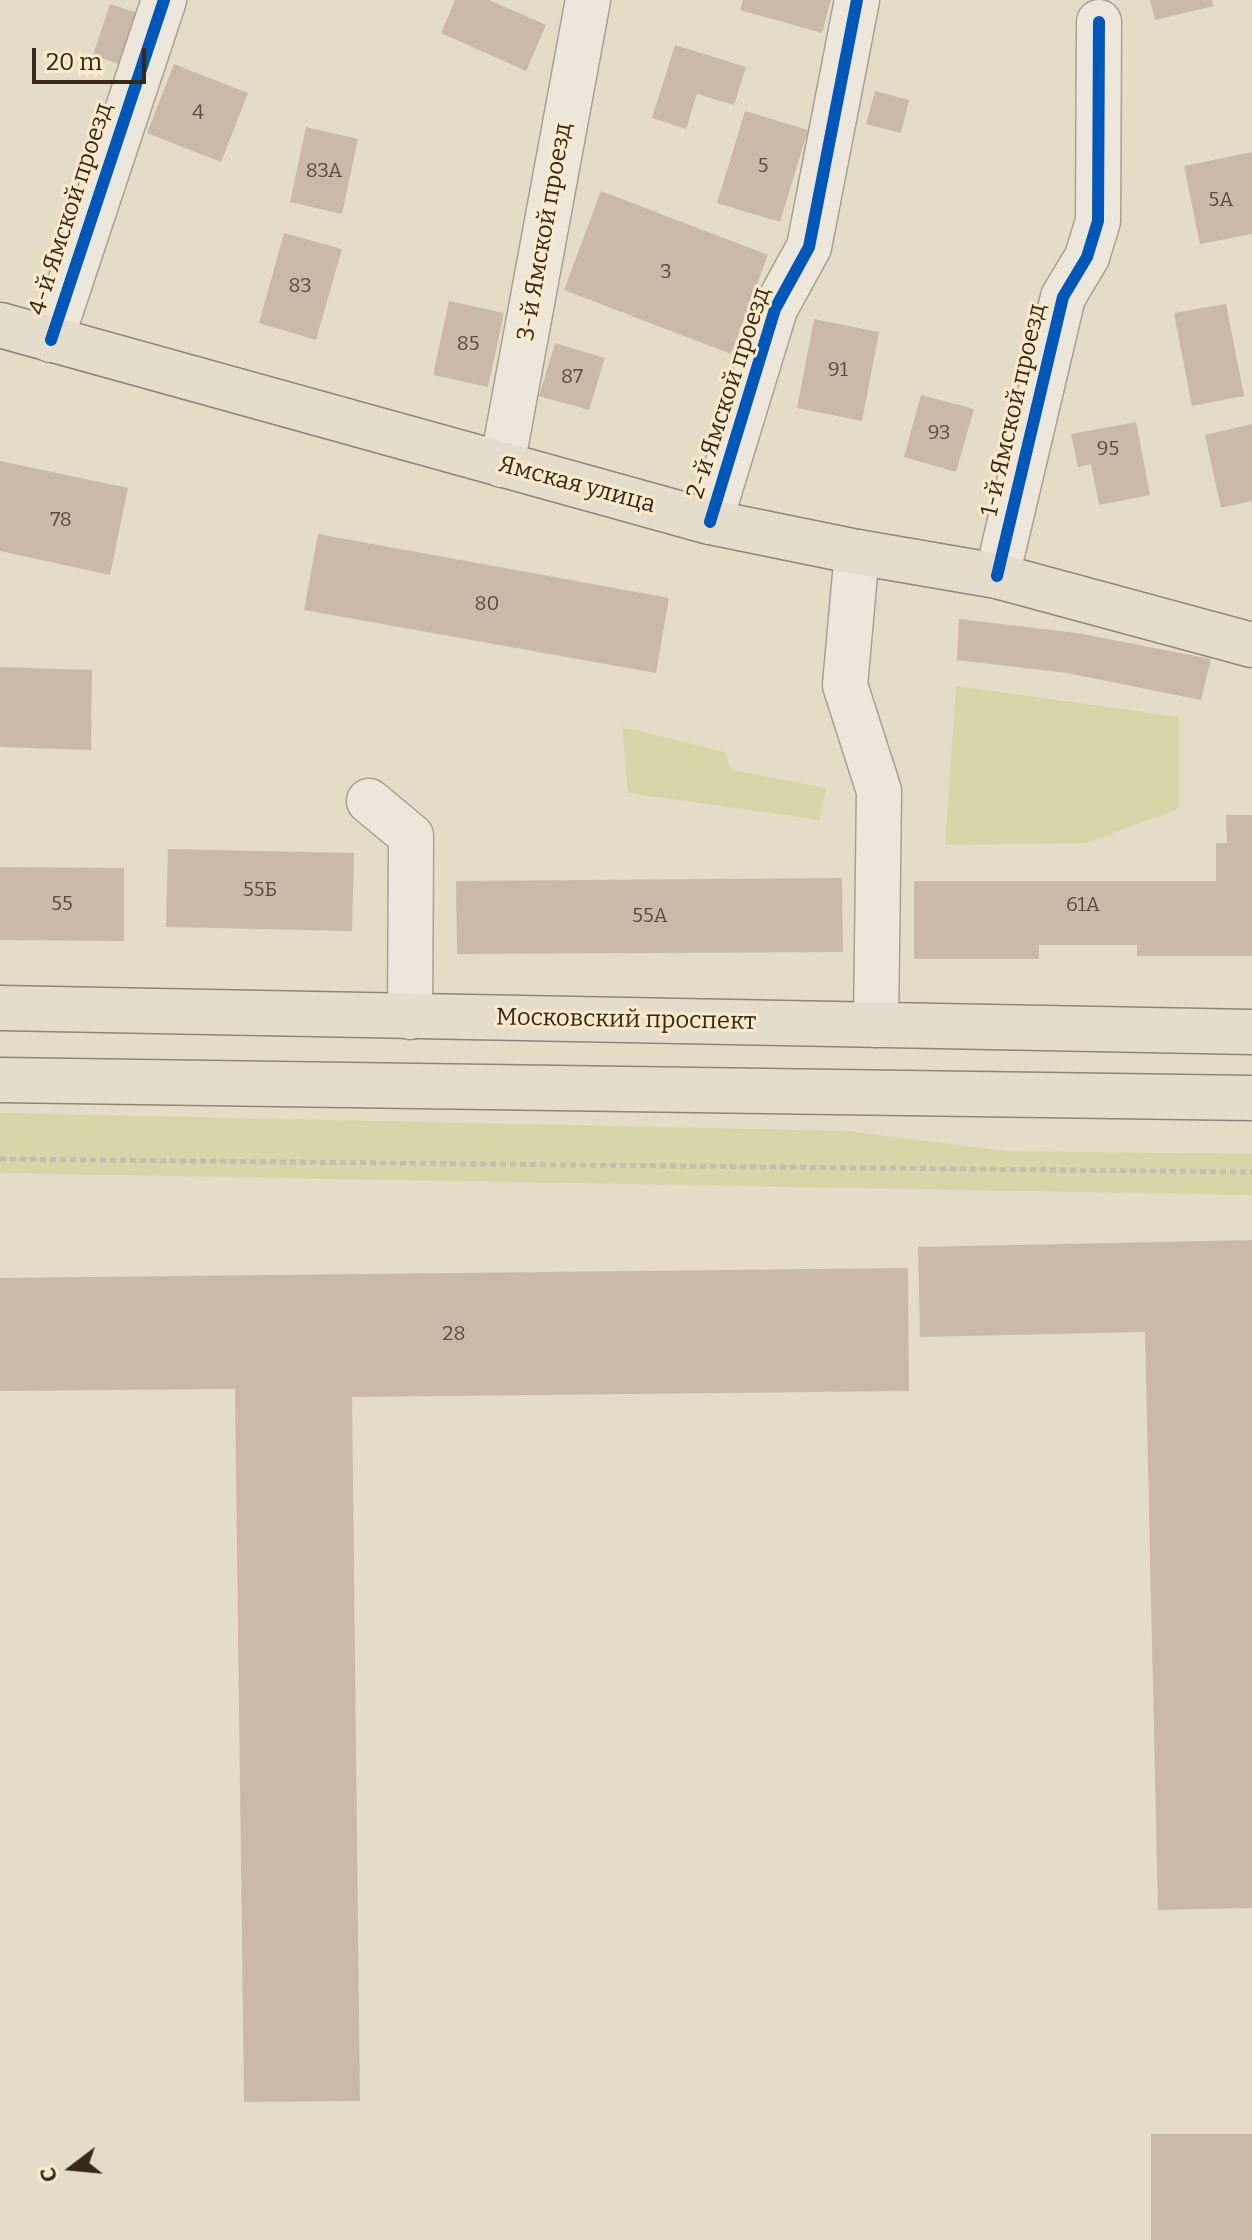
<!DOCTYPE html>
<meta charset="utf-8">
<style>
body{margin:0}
#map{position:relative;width:1252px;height:2240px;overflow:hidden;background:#e5dcc8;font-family:Bitter,serif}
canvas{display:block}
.north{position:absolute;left:32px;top:2128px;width:80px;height:80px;-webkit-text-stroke:6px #f9eacb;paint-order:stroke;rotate:254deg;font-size:22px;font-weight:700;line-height:32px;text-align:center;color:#38281a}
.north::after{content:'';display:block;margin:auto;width:28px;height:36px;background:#38281a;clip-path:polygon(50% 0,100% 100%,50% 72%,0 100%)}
.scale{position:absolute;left:32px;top:48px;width:114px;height:36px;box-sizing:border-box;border:4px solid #38281a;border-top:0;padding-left:10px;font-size:24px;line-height:28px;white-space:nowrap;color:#38281a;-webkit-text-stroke:6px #f9eacb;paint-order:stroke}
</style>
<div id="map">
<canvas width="1252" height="2240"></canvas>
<div class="north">С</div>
<div class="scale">20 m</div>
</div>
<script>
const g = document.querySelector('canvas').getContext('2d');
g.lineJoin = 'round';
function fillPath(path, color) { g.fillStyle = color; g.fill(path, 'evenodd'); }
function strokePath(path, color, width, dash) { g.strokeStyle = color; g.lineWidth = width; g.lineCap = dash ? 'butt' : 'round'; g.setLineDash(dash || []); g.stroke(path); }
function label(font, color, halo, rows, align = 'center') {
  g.font = font + ' Bitter,serif'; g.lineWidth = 6; g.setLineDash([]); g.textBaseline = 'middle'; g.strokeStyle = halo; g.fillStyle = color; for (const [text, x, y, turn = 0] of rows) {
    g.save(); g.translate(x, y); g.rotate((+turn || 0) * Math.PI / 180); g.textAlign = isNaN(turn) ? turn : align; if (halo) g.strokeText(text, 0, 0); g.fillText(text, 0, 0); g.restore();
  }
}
const green = new Path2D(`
 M956,686L1179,717V809L1085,843L945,845Z
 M622,727L725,752L731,770L826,788L820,820L628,793Z
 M0,1113L847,1131L1006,1151L1252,1154V1195L0,1173Z`);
const building = new Path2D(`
 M455,0H489L546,25L526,71L441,33Z
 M743,0H831L822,33L740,10Z
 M1150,0H1212L1214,6L1155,20Z
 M110,4L144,15L127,67L93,55Z
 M675,45L746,67L734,105L697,94L686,129L652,118Z
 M174,64L248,93L221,162L147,133Z
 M875,91L909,100L901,133L866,124Z
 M745,111L808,130L780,222L717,203Z
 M306,127L358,139L342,214L290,202Z
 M1252,152V234L1200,244L1184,166Z
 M601,191L768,255L731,354L564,290Z
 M284,233L342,249L316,340L259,323Z
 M449,301L504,313L488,387L433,375Z
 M1226,304L1244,396L1192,406L1174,313Z
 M814,319L879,332L862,421L797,408Z
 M555,343L605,358L589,410L539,396Z
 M921,395L974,409L956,472L904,457Z
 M1136,422L1150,495L1099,505L1091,464L1078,467L1071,434Z
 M1252,424V501L1221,508L1205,435Z
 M0,461L128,488L110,575L0,551Z
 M318,534L669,598L656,673L304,610Z
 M959,619L1077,633L1211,659L1201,700L1067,673L957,660Z
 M0,667L92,670L91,750L0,747Z
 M1226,815H1252V956H1137V945H1039V959H914V881H1216V843H1227Z
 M168,849L354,853L352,931L166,927Z
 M0,867L124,868V941L0,940Z
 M842,878L843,952L457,954L456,881Z
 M1252,1240V1908L1158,1910L1145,1332L920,1337L918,1247Z
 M908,1268L909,1391L352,1397L360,2101L244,2102L235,1389L0,1391V1278Z
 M1151,2134H1252V2240H1151Z`);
const path = new Path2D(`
 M0,1159L1252,1172`);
const minor = new Path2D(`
 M51,340L164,0
 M502,465L588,0
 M710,522L775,309L809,247L857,0
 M857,552L845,685L879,791L876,1025
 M997,576L1063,297L1087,257L1098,221L1099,22
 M369,801L411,836L410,1017`);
const major = new Path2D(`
 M0,325L710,522L857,552L997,576L1252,645
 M0,1008L1252,1032
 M0,1080L1252,1098`);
const cycleway = new Path2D(`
 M51,340L164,0
 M710,522L775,309L809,247L857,0
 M997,576L1063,297L1087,257L1098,221L1099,22`);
const numberNames = [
 ["4",198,113],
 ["5",763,166],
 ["83А",324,171],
 ["5А",1221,200],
 ["3",666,272],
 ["83",300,286],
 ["85",468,344],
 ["91",838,370],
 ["87",572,377],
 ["93",939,433],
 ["95",1108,449],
 ["78",61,520],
 ["80",487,604],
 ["55Б",260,890],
 ["55",62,904],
 ["61А",1083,905],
 ["55А",650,916],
 ["28",454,1334]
];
const streetNames = [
 ["4-й Ямской проезд",71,209,-72],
 ["3-й Ямской проезд",545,232,-80],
 ["2-й Ямской проезд",729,393,-72],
 ["1-й Ямской проезд",1014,410,-77],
 ["Ямская улица",577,485,15],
 ["Московский проспект",626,1020,1]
];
fillPath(green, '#d7d6a8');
fillPath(building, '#cab9a9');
strokePath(minor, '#aaa092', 47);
strokePath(major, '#8f8679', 47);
strokePath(path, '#c5bdb1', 5, [6, 4]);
strokePath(minor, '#ece6db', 44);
strokePath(major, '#e5ddcb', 44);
strokePath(cycleway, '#0057b8', 12);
label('20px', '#5c4c3e', null, numberNames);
label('24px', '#38281a', '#f9eacb', streetNames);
</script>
